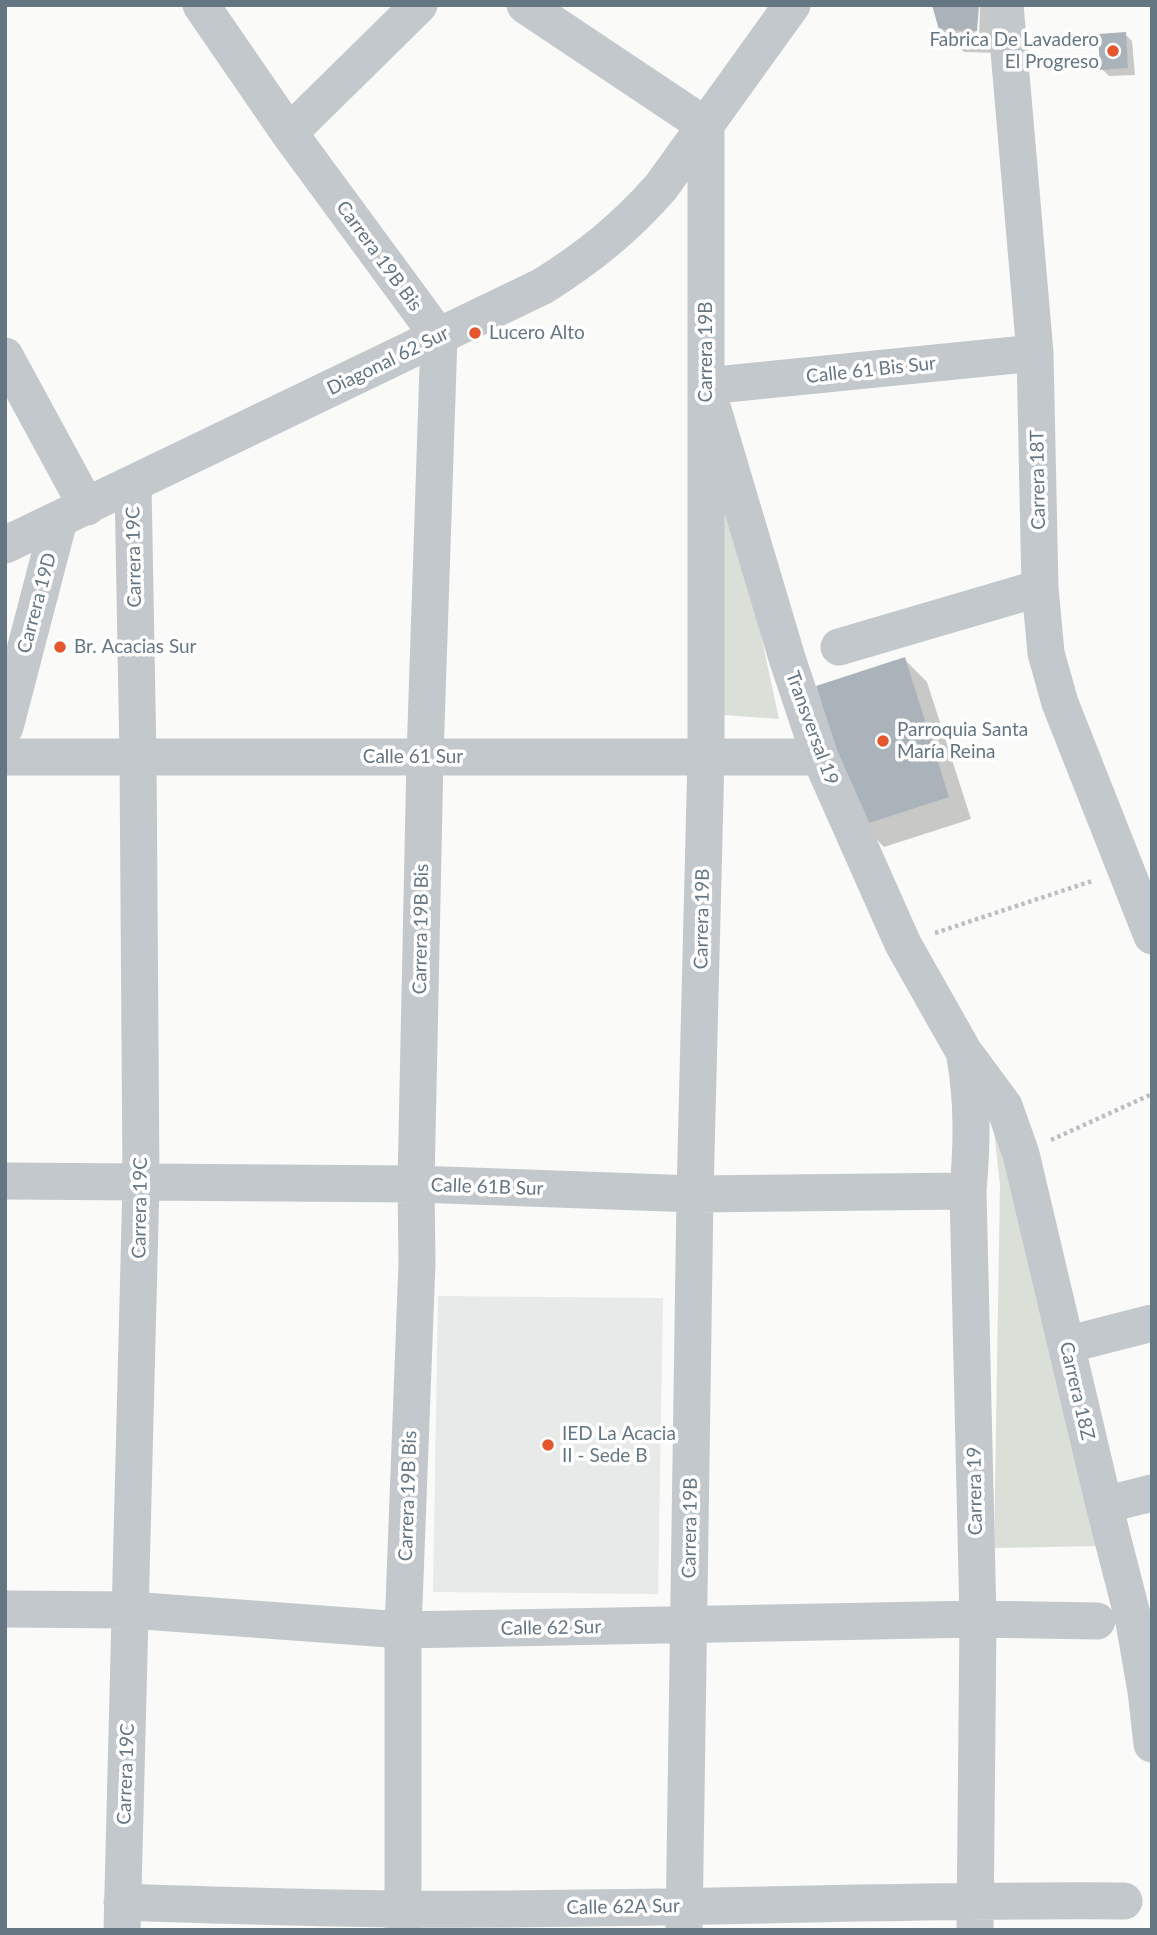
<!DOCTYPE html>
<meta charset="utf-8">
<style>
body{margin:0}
#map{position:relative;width:1157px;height:1935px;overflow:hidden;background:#fafaf8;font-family:Lato,sans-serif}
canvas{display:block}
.frame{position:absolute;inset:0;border:7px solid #657683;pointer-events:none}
</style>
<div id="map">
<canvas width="1157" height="1935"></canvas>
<div class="frame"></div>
</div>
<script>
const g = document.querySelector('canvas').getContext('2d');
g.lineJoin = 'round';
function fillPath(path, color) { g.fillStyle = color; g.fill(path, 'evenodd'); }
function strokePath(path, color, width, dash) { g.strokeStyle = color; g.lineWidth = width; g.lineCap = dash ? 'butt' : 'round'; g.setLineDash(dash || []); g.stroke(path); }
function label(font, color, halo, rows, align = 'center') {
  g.font = font + ' Lato,sans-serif'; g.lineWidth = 7; g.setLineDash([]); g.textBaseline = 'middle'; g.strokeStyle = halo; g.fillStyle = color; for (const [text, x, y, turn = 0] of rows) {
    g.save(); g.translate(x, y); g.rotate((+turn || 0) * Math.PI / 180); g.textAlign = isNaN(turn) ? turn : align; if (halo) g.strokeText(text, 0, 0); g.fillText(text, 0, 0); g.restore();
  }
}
const built = new Path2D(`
 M438,1296L663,1298L658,1594L433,1592Z`);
const green = new Path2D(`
 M723,458L779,719L724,715Z
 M992,1112L1100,1546L994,1548L1000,1185Z`);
const shadow = new Path2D(`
 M977,5L975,40H979L980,5H1002L999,53L964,52L941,29Z
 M1125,34L1132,41L1135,75L1109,76L1102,69Z
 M904,659L927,682L971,819L884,847L862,825Z`);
const building = new Path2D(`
 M932,5H979L977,31L939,30Z
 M1126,32L1128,68L1100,70L1098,34Z
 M905,657L949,797L860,826L816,686Z`);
const path = new Path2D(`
 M935,933L1092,881
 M1051,1140L1152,1094`);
const minor = new Path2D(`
 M201,5L289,133L439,337L425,757L416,1184L417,1263L403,1630V1930
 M525,5L706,126V757L695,1194L684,1930
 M1005,5L1035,353L1040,588L1046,653L1060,703L1152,936
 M289,133L419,5
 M1035,353L706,386L787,658L820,757L903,944L964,1052L1004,1106L1021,1154L1104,1505L1134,1622L1146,1691L1152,1744
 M5,356L87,507
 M5,545L543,286C589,257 625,228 661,187L792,5
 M839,647L1040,588
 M5,727L59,520
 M5,757H820
 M965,1057C973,1102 972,1145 968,1191L978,1619L975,1930
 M5,1181L416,1184L695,1194L968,1191
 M1066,1345L1152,1323
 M1104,1505L1152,1493
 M5,1609L130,1610L403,1630L978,1619L1097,1621
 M122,1902C216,1905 309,1908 403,1909C643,1911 883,1899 1124,1901
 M122,1930L141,1183L138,757L133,485`);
const markers = [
 [1113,51,7,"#e4572e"],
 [475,333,7,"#e4572e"],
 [60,647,7,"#e4572e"],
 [883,741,7,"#e4572e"],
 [548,1445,7,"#e4572e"]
];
const poiNames = [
 ["Fabrica De Lavadero",1099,40,"right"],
 ["El Progreso",1099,62,"right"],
 ["Lucero Alto",489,333],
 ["Br. Acacias Sur",74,647],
 ["Parroquia Santa",897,730],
 ["María Reina",897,752],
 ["IED La Acacia",562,1434],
 ["II - Sede B",562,1456]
];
const streetNames = [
 ["Carrera 19B Bis",379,256,54],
 ["Carrera 19B",706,352,-90],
 ["Diagonal 62 Sur",388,361,-26],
 ["Calle 61 Bis Sur",871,370,-6],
 ["Carrera 18T",1038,480,-91],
 ["Carrera 19C",134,557,-91],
 ["Carrera 19D",37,603,-75],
 ["Transversal 19",812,728,70],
 ["Calle 61 Sur",413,757],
 ["Carrera 19B",702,919,-89],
 ["Carrera 19B Bis",421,929,-89],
 ["Calle 61B Sur",487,1187,2],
 ["Carrera 19C",140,1208,-89],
 ["Carrera 18Z",1077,1391,77],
 ["Carrera 19",975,1491,-91],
 ["Carrera 19B Bis",408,1496,-88],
 ["Carrera 19B",690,1528,-89],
 ["Calle 62 Sur",551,1628,-1],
 ["Carrera 19C",126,1774,-88],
 ["Calle 62A Sur",623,1907,-1]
];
fillPath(built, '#e8e9e9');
fillPath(green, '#dadfd7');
fillPath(shadow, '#0003');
fillPath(building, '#aab3b9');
strokePath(path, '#bbbfc2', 4.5, [3.5, 3.5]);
strokePath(minor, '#c3c8cc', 37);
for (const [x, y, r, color] of markers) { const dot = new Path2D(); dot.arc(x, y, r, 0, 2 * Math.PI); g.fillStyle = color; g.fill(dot); strokePath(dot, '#fff', 2.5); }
label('19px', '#657683', '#fff', poiNames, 'left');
label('19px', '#657683', '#fff', streetNames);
</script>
